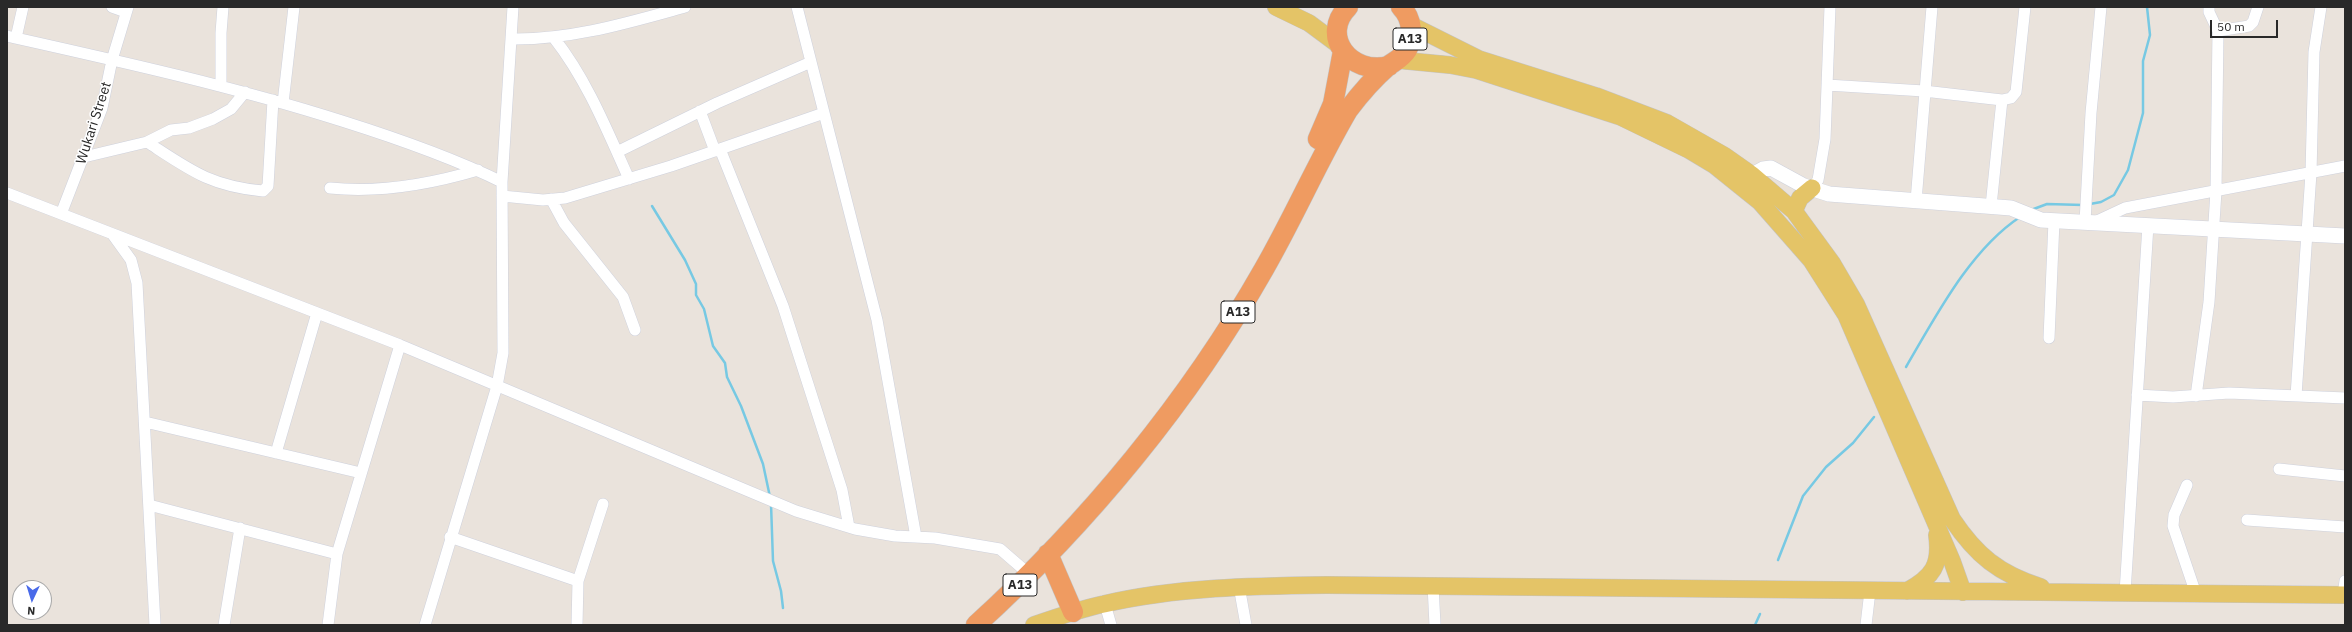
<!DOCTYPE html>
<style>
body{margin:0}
#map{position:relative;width:2352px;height:632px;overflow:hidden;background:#eae3dc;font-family:"IBM Plex Sans",sans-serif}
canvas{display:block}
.frame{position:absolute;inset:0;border:8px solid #292929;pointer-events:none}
.north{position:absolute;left:12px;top:580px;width:40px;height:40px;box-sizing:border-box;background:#fff;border:1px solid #a9a9a9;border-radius:50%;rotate:184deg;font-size:11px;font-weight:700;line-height:16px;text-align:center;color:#292929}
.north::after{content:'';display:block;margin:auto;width:14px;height:18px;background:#496ae9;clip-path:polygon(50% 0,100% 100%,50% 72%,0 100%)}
.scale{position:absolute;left:2210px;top:20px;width:68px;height:18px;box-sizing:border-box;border:2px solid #292929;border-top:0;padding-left:5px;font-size:12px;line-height:14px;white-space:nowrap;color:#292929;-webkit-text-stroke:3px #fff;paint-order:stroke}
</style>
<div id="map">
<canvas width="2352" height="632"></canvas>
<div class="frame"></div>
<div class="north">N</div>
<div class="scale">50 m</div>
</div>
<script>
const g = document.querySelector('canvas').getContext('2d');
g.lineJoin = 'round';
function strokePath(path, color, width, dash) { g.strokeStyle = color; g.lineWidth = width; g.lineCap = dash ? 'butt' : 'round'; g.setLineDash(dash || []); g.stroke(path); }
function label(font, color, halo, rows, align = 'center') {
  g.font = font + ' "IBM Plex Sans",sans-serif'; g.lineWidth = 3; g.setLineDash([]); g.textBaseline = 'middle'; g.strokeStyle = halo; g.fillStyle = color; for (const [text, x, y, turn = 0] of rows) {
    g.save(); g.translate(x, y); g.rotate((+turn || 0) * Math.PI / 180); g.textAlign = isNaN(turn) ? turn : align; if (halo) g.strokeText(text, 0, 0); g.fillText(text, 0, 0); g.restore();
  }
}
const stream = new Path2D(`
 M2090,204L2101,202L2114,195L2128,170L2143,113V61L2150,35L2147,7
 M652,206L685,260L696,284V295L704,309L713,346L725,363L727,377L741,406L763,464L770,497
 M2031,210L2047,204L2083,205
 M1906,367C1936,316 1970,250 2020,217
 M771,504L773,561L781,591L783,608
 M1778,560L1803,496L1826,467L1853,443L1874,417
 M1755,625L1760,614`);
const street = new Path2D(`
 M112,7L126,12
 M797,7L877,320L916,537
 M2218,31L2249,26L2253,22L2258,7
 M7,36C119,61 232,86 342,121C396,138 451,157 502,182
 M16,38L23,7
 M554,38C587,80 607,130 629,179
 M511,39C571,40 627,23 685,7
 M1827,85L1924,91L2002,100L2011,98L2016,92L2025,7
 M221,86V33L223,7
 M283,103L294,7
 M700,111L715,151
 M147,142C190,170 210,186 263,191L268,186L273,100
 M720,149L783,306L842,490L849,527
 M617,152L717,103L811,62
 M84,157L147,142L171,130L189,128L213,119L231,109L245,92
 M330,188C379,193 431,184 478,170
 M1812,188L1818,180L1825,139L1830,7
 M7,193L400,345L796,511L855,529L895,536L935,538L1000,549L1030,575
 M502,196L543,200L565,198L671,166L824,113
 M551,199L564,223L623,297L635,330
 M1916,201L1932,7
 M1991,206L2002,100
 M61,214L102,108L112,60L128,7
 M2085,222L2091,113L2101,7
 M2095,222L2125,208L2345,166
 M113,235L131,260L137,283L155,625
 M2049,338L2054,221
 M2137,395L2173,397L2229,393L2345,398
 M2196,396L2209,302L2216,191L2218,31L2209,12V7
 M2296,396L2311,173L2314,52L2321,7
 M145,422L361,473
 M276,453L317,313
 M2279,469L2345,476
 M2187,485L2174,515L2173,526L2196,594
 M149,505L337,554
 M2247,520L2345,527
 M450,537L578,581
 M1433,585L1435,625
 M1239,586L1246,625
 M2125,593L2148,225
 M2343,595L2345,581
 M1105,604L1111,625
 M224,625L240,528
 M328,625L337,554L400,345
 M425,625L497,386L503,353L502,182L513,7
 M577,625L578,581L603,504
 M1866,625L1870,591`);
const secondary = new Path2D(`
 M1752,175L1763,169L1771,168L1804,186L1829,194L2011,208L2041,220L2345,236`);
const primary = new Path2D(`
 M1276,7L1309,23L1340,46
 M1411,25L1479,59L1596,96L1667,123L1725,156L1752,175L1794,211L1832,263L1856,304L1952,519C1976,555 1999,574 2041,587
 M1398,60L1450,65L1476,70L1621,117L1689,150L1714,165L1760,202L1811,260L1846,315L1952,561L1963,592
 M1794,211L1800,198L1812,188
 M1907,591C1933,577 1941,565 1937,535
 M1034,625C1057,617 1080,609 1104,604C1177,587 1253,586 1327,585L2345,595`);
const highway = new Path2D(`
 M1348,7C1319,36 1351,76 1389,66
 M1318,139L1333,104L1343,51
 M1048,554L1073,612
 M976,625C1088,523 1189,401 1264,269C1294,217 1318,161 1348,110C1360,94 1373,79 1388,66C1395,61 1402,58 1407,50C1414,36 1412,18 1401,7`);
const shields = [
 [1410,39,34],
 [1238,312,34],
 [1020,585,34]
];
const shieldNames = [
 ["A13",1410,39],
 ["A13",1238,312],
 ["A13",1020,585]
];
const streetNames = [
 ["Wukari Street",94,123,-72]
];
strokePath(stream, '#77c9e3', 2.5);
strokePath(street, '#ced1dc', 12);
strokePath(secondary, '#ced1dc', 16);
strokePath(primary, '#c3c3c3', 18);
strokePath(highway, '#c3c3c3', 21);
strokePath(street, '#fff', 11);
strokePath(secondary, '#fff', 15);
strokePath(primary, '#e4c467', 17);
strokePath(highway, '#ef9b61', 20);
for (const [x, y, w] of shields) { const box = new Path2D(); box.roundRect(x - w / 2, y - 11, w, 22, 3); g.fillStyle = '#fff'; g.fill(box); strokePath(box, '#292929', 1); }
label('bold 13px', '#292929', null, shieldNames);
label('14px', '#292929', '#fff', streetNames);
</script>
